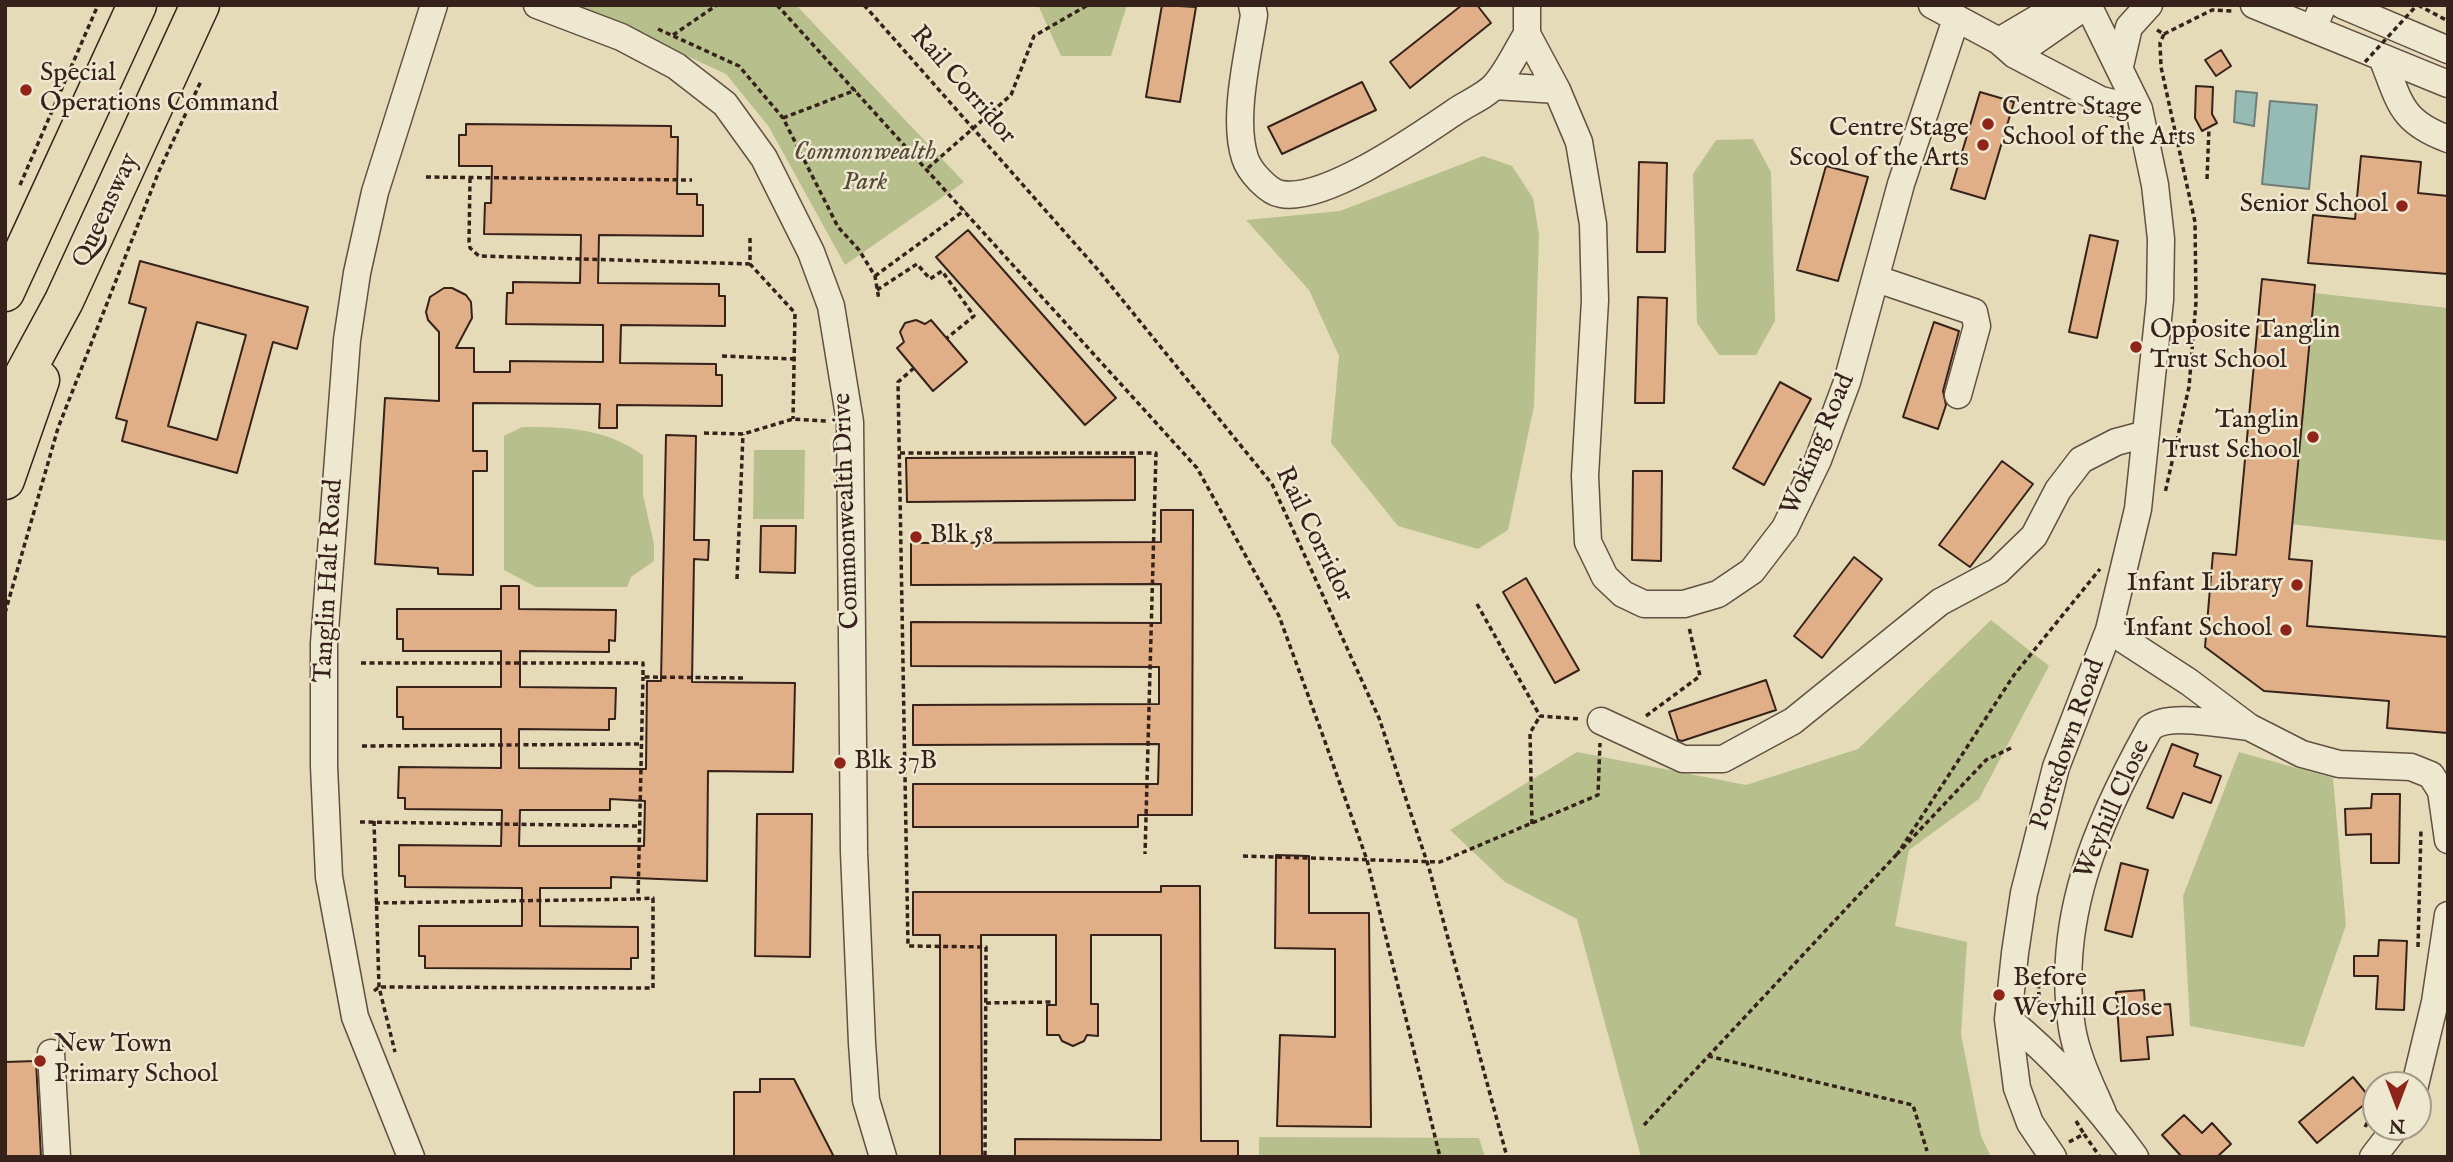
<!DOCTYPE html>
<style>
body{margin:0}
#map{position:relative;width:2453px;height:1162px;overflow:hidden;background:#e5dbb8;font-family:"IM FELL English",serif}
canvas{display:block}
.frame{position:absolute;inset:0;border:7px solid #36221a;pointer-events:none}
.north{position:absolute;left:2362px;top:1071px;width:70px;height:70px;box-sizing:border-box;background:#eee8d1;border:2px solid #a49988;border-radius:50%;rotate:180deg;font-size:19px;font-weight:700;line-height:28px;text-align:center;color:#36221a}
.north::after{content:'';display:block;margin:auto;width:24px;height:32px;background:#8f2418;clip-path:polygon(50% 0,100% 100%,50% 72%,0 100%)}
</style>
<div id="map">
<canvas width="2453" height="1162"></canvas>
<div class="frame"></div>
<div class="north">N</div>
</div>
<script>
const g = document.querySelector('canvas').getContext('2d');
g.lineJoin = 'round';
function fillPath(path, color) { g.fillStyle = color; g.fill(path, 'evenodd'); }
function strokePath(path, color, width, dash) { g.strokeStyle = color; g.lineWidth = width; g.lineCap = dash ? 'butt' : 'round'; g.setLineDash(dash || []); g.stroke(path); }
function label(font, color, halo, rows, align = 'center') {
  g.font = font + ' "IM FELL English",serif'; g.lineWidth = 5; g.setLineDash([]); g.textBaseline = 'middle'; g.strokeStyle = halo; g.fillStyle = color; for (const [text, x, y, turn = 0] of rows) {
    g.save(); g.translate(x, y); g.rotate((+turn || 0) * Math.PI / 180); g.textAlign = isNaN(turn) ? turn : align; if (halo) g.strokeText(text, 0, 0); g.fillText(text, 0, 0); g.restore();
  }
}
const green = new Path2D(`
 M576,5H796L964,182L845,265L769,127L726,74Z
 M1038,5H1127L1111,56H1061Z
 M1753,139L1771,172L1775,321L1756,355H1719L1697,323L1693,174L1716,140Z
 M1483,156L1512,166L1533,198L1539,235L1534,406L1508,530L1478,549L1398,526L1331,443L1339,356L1309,290L1246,220L1340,211Z
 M2314,293L2448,308V541L2289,524Z
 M522,427C567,427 605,428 643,455V495L654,544V561L631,577L627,587H536L504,570V436Z
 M754,450H805L804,519H753Z
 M1991,620L2049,666L1979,799L1909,850L1895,926L1967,942L1961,1034L1981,1136L1991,1157H1641L1577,919L1505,882L1450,830L1577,752L1746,785L1858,749Z
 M2239,752L2333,778L2346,925L2304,1047L2190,1026L2183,896Z
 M1259,1137L1479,1138L1485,1157H1259Z`);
const water = new Path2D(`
 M2236,91L2257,93L2254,126L2234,122Z
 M2270,101L2317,105L2309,189L2262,184Z`);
const building = new Path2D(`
 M1162,5L1196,7L1180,102L1146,97Z
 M1462,5H1477L1491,23L1410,88L1390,62Z
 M2221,50L2231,66L2216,76L2205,60Z
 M1362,82L1376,110L1282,154L1268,127Z
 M2196,86L2213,87L2212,114L2217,123L2202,131L2195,118Z
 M1980,92L2014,102L1985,199L1951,189Z
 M466,124L671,126V137H678L677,194H697V205H703V236L599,235L598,283L719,284V296H725V326L621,325L620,363L716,364V375H722V406L617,405V428H599L600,404L473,403V451H487V471H473V575L438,574V568L375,564L385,398L439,401V332L428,320L426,312L430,297L444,288H452L466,295L471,302L472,318L456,348H474V372H510V361L603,362V325L506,324L507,293H513V282L580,283L581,235L484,234L485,203H491L492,166H459V135H466Z
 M2361,156L2421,162L2418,193L2448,196V274L2308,263L2313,215L2355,219Z
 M1639,162L1667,163L1665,252H1637Z
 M1826,166L1868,177L1838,281L1797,270Z
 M968,230L1116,398L1085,425L936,257Z
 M2090,235L2118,241L2097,338L2069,332Z
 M140,261L308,307L297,349L273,342L237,473L122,441L127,421L116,418L146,308L129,303ZM197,322L246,335L217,440L168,426Z
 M2262,279L2315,285L2289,559L2312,561L2307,626L2448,637V733L2387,728L2389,701L2264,691L2205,647L2213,553L2236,555Z
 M1638,297L1667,298L1664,403H1635Z
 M916,320L925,324L931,320L967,362L933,391L897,348L904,342L900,332L905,323Z
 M1934,322L1959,331L1943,391L1946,405L1938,429L1903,417Z
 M1780,382L1811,399L1764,485L1733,468Z
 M666,435L696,436L694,540H709L708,560L694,559L692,682L795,683L793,772L708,771L707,881L611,877V888H540V926L638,927V958H631V969L425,968V956H419V926H522V888L405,887V876H399V845L501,846L502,810L405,809V798H398L399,767L501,768V729H403V717H397V687H501V651H403V639H397V609H501V586H519V609L616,610L615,641L609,640V652L520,651V687L616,688L615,719H609V730L519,729V768L646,769L647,681H661ZM610,799L645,801L644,846H519L520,810H610Z
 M1135,457V500L907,502L906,458Z
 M2002,461L2033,484L1970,567L1939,545Z
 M1633,471H1662L1661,561L1632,560Z
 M1161,510H1193L1192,815H1138V827H913V784H1158L1159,744L913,745V705L1159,704V667L911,666V622L1161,623V584L911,585V543L1161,542Z
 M761,526H796L795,573L760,572Z
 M1854,557L1882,579L1822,658L1794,636Z
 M1526,578L1579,670L1555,683L1503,592Z
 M1766,680L1776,710L1682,741L1678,740L1669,712Z
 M2172,744L2198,754L2194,766L2221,776L2211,803L2183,793L2173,818L2147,808Z
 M2372,794H2400L2399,863H2371V834L2346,835L2345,809L2371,808Z
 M757,814H812L810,957L755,956Z
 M1276,855L1309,856V913H1369L1371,1127L1277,1126L1280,1035L1335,1037V949L1275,948Z
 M2121,863L2148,870L2132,937L2105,930Z
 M1161,886H1200L1201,1141H1238V1157H1015V1139L1161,1140V935H1091V1004H1098V1036L1087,1035L1084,1041L1073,1046L1062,1041L1059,1035H1047V1005H1056V935H981L982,1157H940V935H913V892H1161Z
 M2379,940L2407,941L2404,1010L2376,1009L2378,976H2354V956H2378Z
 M2144,990L2145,1006L2170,1004L2173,1035L2147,1037L2149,1059L2121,1061L2116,992Z
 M36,1061L41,1157H5V1062Z
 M2353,1077L2371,1099L2317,1143L2299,1122Z
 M760,1079H794L834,1157H734V1092H760Z
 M2184,1115L2202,1133L2212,1123L2231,1144L2217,1157H2182L2162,1135Z`);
const path = new Path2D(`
 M777,5L1197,468L1279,616L1323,736L1367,860L1440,1157
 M864,5L1099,271L1272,484L1379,718L1429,868L1507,1157
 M2418,5L2448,21
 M658,29L739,66L783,118L838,227L859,250L875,276L879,300
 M2157,30L2164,34L2160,43L2161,67L2195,222L2196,302L2189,387L2165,493
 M2164,34L2212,10L2233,11
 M673,35L717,5
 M783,118L856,90
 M928,168L1011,95L1034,36L1088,5
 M426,177L692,180
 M470,178L469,242L470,248L479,256L750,264
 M2207,179L2209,128
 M20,185L98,5
 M750,238V264L795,313L793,419
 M875,276L965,210
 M877,290L917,264L930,279L942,271L974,316L947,338
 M722,356L794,359
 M914,368L898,382L908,946L986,947L985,1157
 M704,433L743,434L793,419L826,421
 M900,453H1156L1145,854
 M737,579L743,434
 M1477,604L1540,716L1580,719
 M5,613L58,428L159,171L201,81
 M361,663H643V677L744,678
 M1646,716L1700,676L1689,627
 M362,746L641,744
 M2011,748L1986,760L1898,853L2014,675L2100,569
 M374,821L379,987L395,1052
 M360,822L639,826
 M1532,824L1530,733L1540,716
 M1243,856L1440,862L1598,795L1600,743
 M375,903L638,899
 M2418,947L2421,829
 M2038,975L2040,1016
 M374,991L379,987L653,988V898L638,899L643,677
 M986,1003L1051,1002
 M1708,1056L1913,1105L1927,1151
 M2076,1121L2084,1134
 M1644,1125L1898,853
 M2365,1127L2376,1107
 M2069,1142L2084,1134L2100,1157`);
const minor = new Path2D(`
 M537,5L621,37L676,66L725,104L764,158L811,252L831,306L850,422L854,852L862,1043L866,1100L883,1157
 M1252,5L1254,15C1248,55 1232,119 1245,158C1249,171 1268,192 1281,194C1326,202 1419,136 1456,111C1468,103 1487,95 1496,84C1508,70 1517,50 1527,34
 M1527,5V34L1557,90L1579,142L1593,224L1595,300L1585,476L1588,542L1605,577L1623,594L1644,604H1684L1718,594L1752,571L1785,528L1818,460L1847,382L1901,184L1956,19
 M1932,5L1999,41L2015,55L2101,100L2139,109
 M2254,5L2448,84
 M2342,5L2448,50
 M2313,29L2323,5
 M1999,41L2055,8
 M2015,55L2087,5
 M2382,58C2400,101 2399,121 2448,139
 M2120,66L2129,27L2149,5
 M1495,86L1557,90
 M1877,279L1974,312L1977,326L1958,395
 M2109,630L2189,682L2249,727L2302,754L2339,764L2411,767L2431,775L2441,791L2448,840
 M1601,721L1683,759H1723L1793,721L1940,602L1998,571L2034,536L2058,490L2081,460L2116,442L2146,434
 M2008,1019C2057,1059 2098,1106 2135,1157
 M51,1053L57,1157
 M2415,1085L2435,1002L2448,915
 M2103,1113C2091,1085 2077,1058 2072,1028C2055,919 2098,821 2150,728C2169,712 2224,725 2249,727
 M411,1157L355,1017L329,877L324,766V643L347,340L357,273L375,192L434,5
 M2053,1157L2030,1123L2017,1088L2008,1019L2015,953L2024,893L2056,767L2109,630L2138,509L2160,300L2161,239L2155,185L2139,109L2088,5
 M2373,1157L2396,1127`);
const highway = new Path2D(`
 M5,292L137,5
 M5,410L64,301L200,5
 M5,480L40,380`);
const pathBridge = new Path2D(`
 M2365,62L2417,5`);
const markers = [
 [26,90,7,"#8f2418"],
 [1988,124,7,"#8f2418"],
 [1983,145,7,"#8f2418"],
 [2402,206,7,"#8f2418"],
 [2136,347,7,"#8f2418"],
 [2313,437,7,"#8f2418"],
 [916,537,7,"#8f2418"],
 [2297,585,7,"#8f2418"],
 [2286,630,7,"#8f2418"],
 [840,763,7,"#8f2418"],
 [1999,995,7,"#8f2418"],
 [40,1061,7,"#8f2418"]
];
const poiNames = [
 ["Special",40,75],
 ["Operations Command",40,105],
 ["Centre Stage",2002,109],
 ["School of the Arts",2002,139],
 ["Centre Stage",1969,130,"right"],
 ["Scool of the Arts",1969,160,"right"],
 ["Senior School",2388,206,"right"],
 ["Opposite Tanglin",2150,332],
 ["Trust School",2150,362],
 ["Tanglin",2299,422,"right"],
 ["Trust School",2299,452,"right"],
 ["Blk 58",930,537],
 ["Infant Library",2283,585,"right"],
 ["Infant School",2272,630,"right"],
 ["Blk 37B",854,763],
 ["Before",2013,980],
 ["Weyhill Close",2013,1010],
 ["New Town",54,1046],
 ["Primary School",54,1076]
];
const streetNames = [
 ["Rail Corridor",962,86,49],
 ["Queensway",107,211,-65],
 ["Woking Road",1819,445,-67],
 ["Commonwealth Drive",848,511,-92],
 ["Rail Corridor",1313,535,64],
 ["Tanglin Halt Road",330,581,-87],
 ["Portsdown Road",2069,745,-71],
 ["Weyhill Close",2114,810,-66]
];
const parkNames = [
 ["Commonwealth",865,154],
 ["Park",865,184]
];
fillPath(green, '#b7c08d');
fillPath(water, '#96bab4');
strokePath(water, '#707d76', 2);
fillPath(building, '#e0af87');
strokePath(building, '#36221a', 2);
strokePath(minor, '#625042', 29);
strokePath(highway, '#36221a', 41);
strokePath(path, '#36221a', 3.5, [5, 3.5]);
strokePath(minor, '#eee8d1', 26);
strokePath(highway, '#e5dbb8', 38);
strokePath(pathBridge, '#36221a', 3.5, [5, 3.5]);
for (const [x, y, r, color] of markers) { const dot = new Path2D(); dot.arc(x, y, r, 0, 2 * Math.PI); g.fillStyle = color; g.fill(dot); strokePath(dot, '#eee8d1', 2.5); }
label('26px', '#36221a', '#eee8d1', poiNames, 'left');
label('26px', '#36221a', '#eee8d1', streetNames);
label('italic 26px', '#564a37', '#eee8d1', parkNames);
</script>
